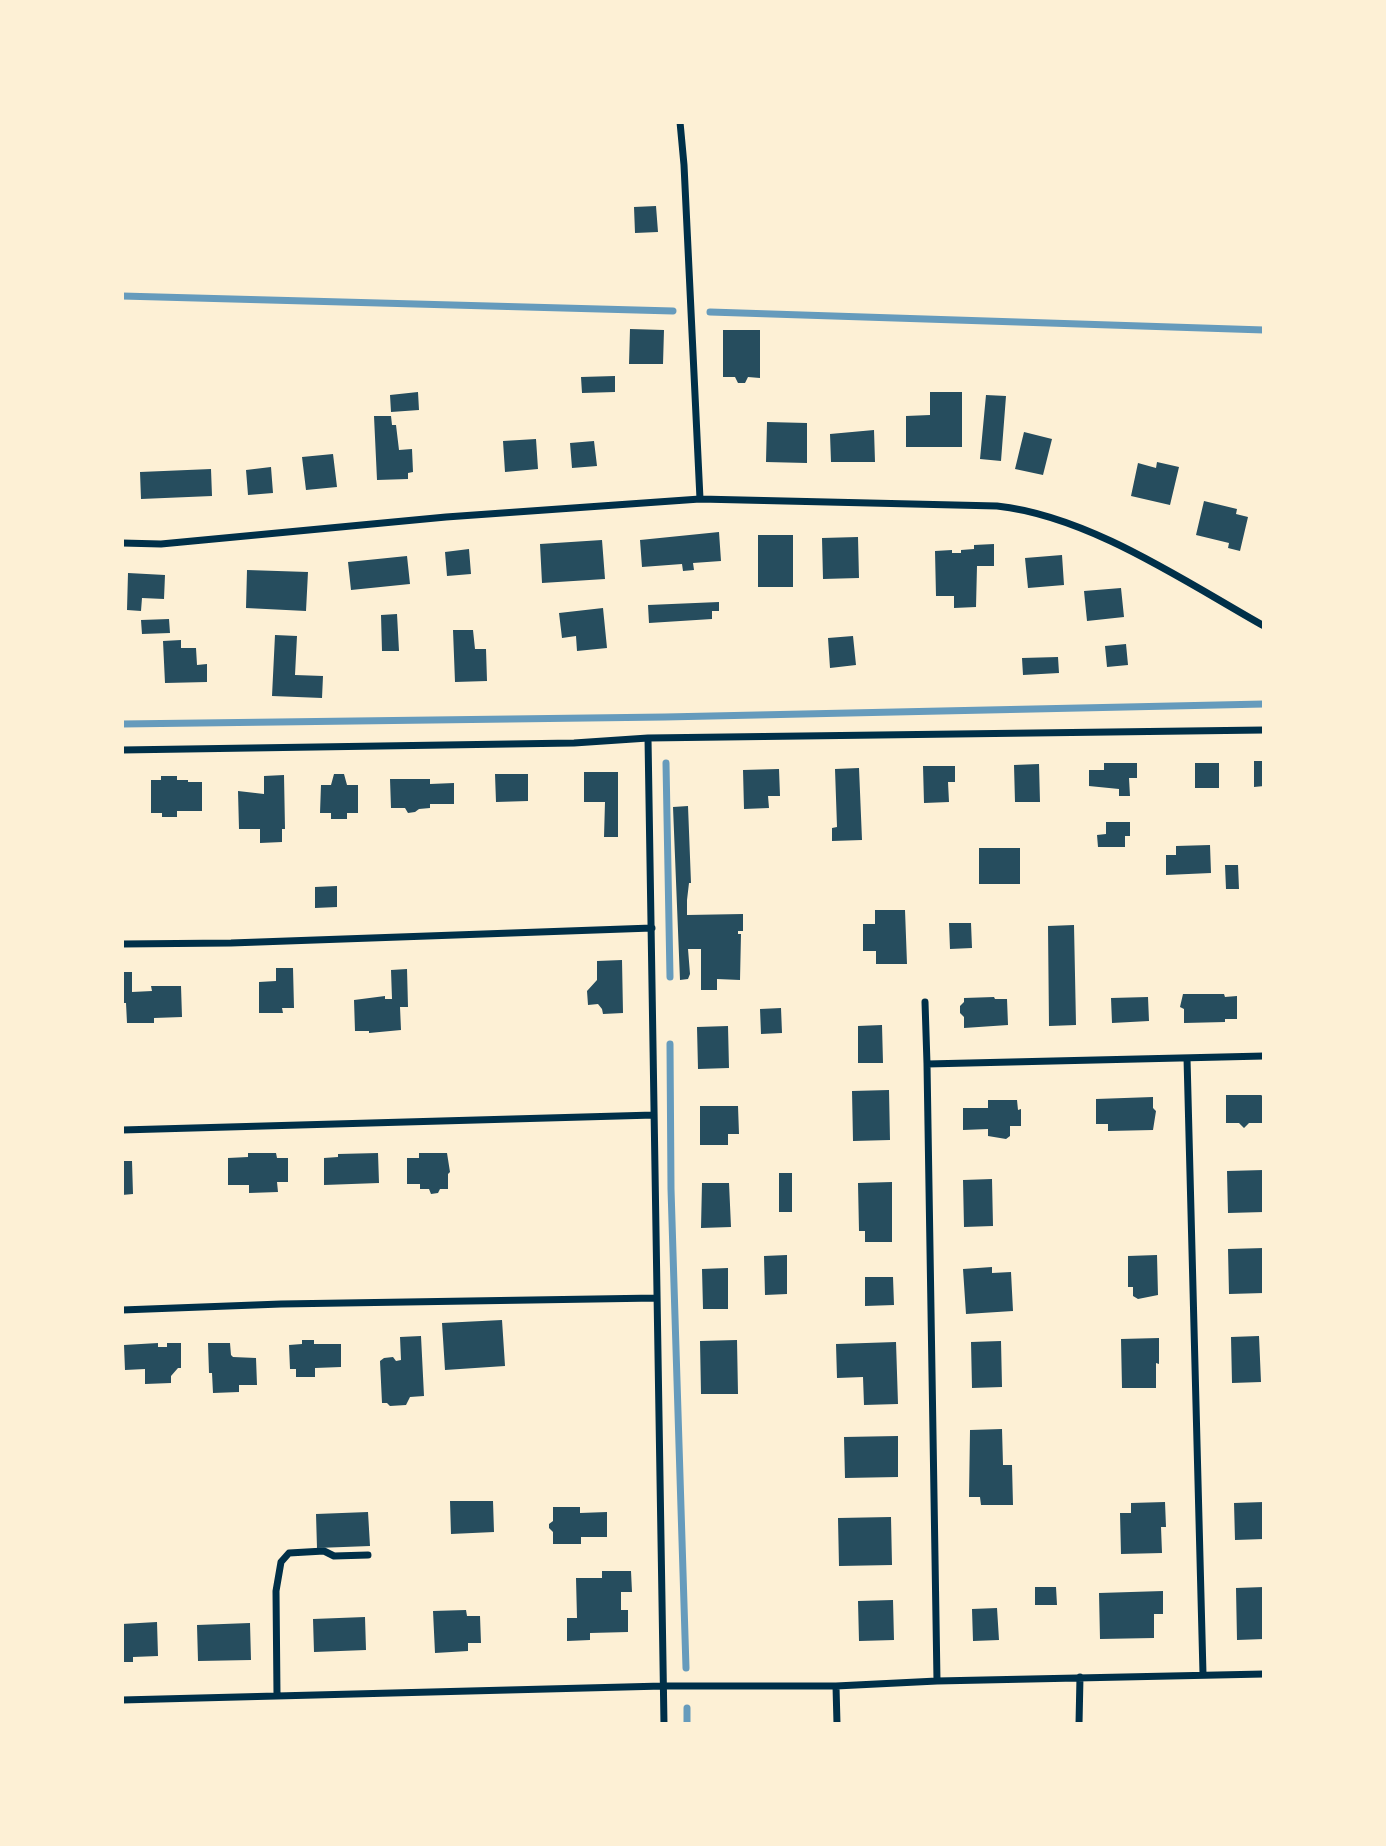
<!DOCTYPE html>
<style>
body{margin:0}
#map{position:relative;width:1386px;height:1846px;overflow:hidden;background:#fdf0d5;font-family:"Exo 2",sans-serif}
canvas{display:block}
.frame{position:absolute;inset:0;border:124px solid #fdf0d5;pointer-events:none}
</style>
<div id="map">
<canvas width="1386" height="1846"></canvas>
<div class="frame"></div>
</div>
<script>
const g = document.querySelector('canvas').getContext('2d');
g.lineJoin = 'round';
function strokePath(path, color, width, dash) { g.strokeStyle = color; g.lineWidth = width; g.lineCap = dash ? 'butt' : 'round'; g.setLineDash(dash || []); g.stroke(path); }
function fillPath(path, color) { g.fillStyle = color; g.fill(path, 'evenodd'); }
const stream = new Path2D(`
 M122,296L673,311
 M710,312L1264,330
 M122,724L665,717L1264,704
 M666,763L670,977
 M670,1044L671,1189L686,1668
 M687,1708V1724`);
const building = new Path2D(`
 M656,206L658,232L635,233L634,207Z
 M630,329L664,330L663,364H629Z
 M723,330H760V378L748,377L745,383H738L735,377H723Z
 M615,376V392L582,393L581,377Z
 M418,392L419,410L391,412L390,395Z
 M930,392H962V447H906V416L930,415Z
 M986,395L1006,396L1001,461L980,459Z
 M374,416H391L392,425H396L399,450L412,449L413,472L408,473V479L377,480Z
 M767,422L807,423V463L766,462Z
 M874,430L875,462H831L830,434Z
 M1024,432L1052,439L1043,475L1015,469Z
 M536,439L538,469L505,472L503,441Z
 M594,441L597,466L572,468L570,443Z
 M333,454L337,487L306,490L302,457Z
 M1157,462L1179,467L1170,505L1131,496L1138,463L1156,468Z
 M271,467L273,493L248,495L246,470Z
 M211,469L212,496L141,499L140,472Z
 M1204,501L1237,509L1236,514L1248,517L1240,551L1228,548L1229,543L1196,535Z
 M719,532L721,561L693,563L694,570L683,571L682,564L642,567L640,540Z
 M758,535H793V587H758Z
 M858,537L859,578L823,579L822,538Z
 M602,540L605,579L542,583L540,544Z
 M994,544V566H977L976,607L954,608V596H936L935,551L952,550V553H961V550L974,549V545Z
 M469,549L471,574L447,576L445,552Z
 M1062,555L1064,585L1028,588L1025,558Z
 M407,556L410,584L351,590L348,562Z
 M247,570L308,572L306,611L246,608Z
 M128,573L165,575L164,599L142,598L141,611L127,610Z
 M1121,588L1124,617L1087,621L1084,591Z
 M719,602V611H712V619L649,623L648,605Z
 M603,608L607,648L577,651L576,636L562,638L559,613Z
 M397,614L399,651H382L381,615Z
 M169,619L170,633L142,634L141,620Z
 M453,630H473L475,649H486L487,681L455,682Z
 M275,635L297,636L295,675L323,676L322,698L272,696Z
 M853,636L856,665L830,668L828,638Z
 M181,640V648H196L197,665L207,664V682L165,683L163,641Z
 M1126,644L1128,665L1107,667L1105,646Z
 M1058,657L1059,673L1023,675L1022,658Z
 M1254,761H1264V786L1254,787Z
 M1104,763H1137V778H1129L1130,796H1119V789L1089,786V770H1104Z
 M1195,763H1219V788H1195Z
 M1039,764L1040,802H1015L1014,765Z
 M923,766H955V782H948L949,802L924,803Z
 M859,768L862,840L832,841V828L837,827L835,769Z
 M779,769L780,796H768L769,808L744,809L743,770Z
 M584,772H618V837H604L605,802H584Z
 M334,774H344L347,785H358V813H347V819H331V813H320L321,785H331Z
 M495,774H528V801L496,802Z
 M284,775L285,829H282V842L260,843V829H239L238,791L264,794V776Z
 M161,776H177V780H188V782H202V811H177V817H162V813H151V780H161Z
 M390,779H430V784L454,783V804H430V808L419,809L415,812L408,813L405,808H391Z
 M688,806L691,883H689L687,900V915L743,914V931H738V934H741L740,980L717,979V990H701V949H688L690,974L688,979L680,980L673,807Z
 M1106,822H1130V836H1125V847H1098L1097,835L1106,834Z
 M1210,845L1211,873L1166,875V855H1176V846Z
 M979,848H1020V884H979Z
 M1225,865H1238L1239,889H1226Z
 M337,886V907L315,908V887Z
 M875,910H905L907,964H876V951H863V924H875Z
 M949,923H971L972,948L950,949Z
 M1074,925L1076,1025L1049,1026L1048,926Z
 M622,960L623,1013L603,1014L602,1009L598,1004L588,1005L587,991L597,980V961Z
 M276,968H293L294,1008H282L283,1013H259V982L276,981Z
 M407,969L408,1007H400L401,1030L369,1033V1031H355L354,1000L385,996V999H392L391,970Z
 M122,972H132V992L152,991L151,986H181L182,1017L154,1018V1023H127L126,1003H122Z
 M1183,994H1224L1225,997L1237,996V1019H1225V1022L1184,1023V1009L1180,1007Z
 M994,997L995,999H1007L1008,1025L964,1028V1017L960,1013V1006L964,1002V998Z
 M1148,997L1149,1021L1112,1023L1111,998Z
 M781,1008L782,1033L761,1034L760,1009Z
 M882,1025L883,1063H858V1026Z
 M728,1026L729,1068L698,1069L697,1027Z
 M889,1090L890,1140L853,1141L852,1091Z
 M1226,1095H1261L1264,1097V1123H1249L1244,1128L1239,1123H1226Z
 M1153,1097V1108L1156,1111L1153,1130L1108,1131V1124H1096V1099Z
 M988,1100H1017L1018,1110L1021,1109V1126H1010V1136L1006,1139L988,1136V1129L963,1130V1108H988Z
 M700,1106H738L739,1134H728V1145H700Z
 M248,1153H276L277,1158H288V1182H277L278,1192L249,1193V1185H228V1158L248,1157Z
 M378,1153L379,1183L324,1185V1158L338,1157V1154Z
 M419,1153H447L450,1172L448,1174V1189H440L438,1193L431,1194L429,1189H420V1184H407V1158H419Z
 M122,1161H132L133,1194L122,1195Z
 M1264,1170V1212L1228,1213L1227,1171Z
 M779,1173H792V1212H779Z
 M992,1179L993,1226L964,1227L963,1180Z
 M892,1182V1242H865V1231H859L858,1183Z
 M702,1183H729L731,1227L701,1228Z
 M1264,1248V1293L1229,1294L1228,1249Z
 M787,1255V1294L765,1295L764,1256Z
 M1157,1255L1158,1295L1138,1299L1133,1296V1287H1128V1256Z
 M992,1267V1273L1011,1272L1013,1311L966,1314L963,1269Z
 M728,1268V1309H703L702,1269Z
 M865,1277H893L894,1305L865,1306Z
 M502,1320L505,1366L445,1370L442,1323Z
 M421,1336L424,1396L410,1397L406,1405L390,1406L387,1403H382L380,1361L384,1358L393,1357L396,1361L401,1360L400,1337Z
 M1259,1336L1261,1382L1232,1383L1231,1337Z
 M1159,1338V1364L1156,1363V1388H1122L1121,1339Z
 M302,1340H314V1344H341V1367L315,1368V1377H296V1369H290L289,1345L302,1344Z
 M737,1340L738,1394H701L700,1341Z
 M1001,1341L1002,1387L972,1388L971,1342Z
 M896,1342L898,1404L864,1405L863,1377L837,1378L836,1344Z
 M158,1343V1347H167V1343H181V1368H178L171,1376V1383L145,1384V1369L125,1370L124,1345Z
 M208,1343H230L231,1355L233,1357L256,1358L257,1385H239V1392L213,1393L212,1373H209Z
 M1002,1429L1003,1465H1012L1013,1505H981L980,1497H969L970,1430Z
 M898,1436V1477L845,1478L844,1437Z
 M450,1501H493L494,1532L451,1534Z
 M1165,1502L1166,1527H1161L1162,1553L1121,1554L1120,1513H1131V1503Z
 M1264,1502V1539L1235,1540L1234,1503Z
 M553,1507H580V1513L607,1512V1537H581V1544H553V1532L549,1528V1524L553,1521Z
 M368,1512L370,1546L317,1548L316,1514Z
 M891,1517L892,1565L839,1566L838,1518Z
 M602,1571H631L632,1592H621V1610H628V1632L590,1633V1640L567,1641V1618H577L576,1578H602Z
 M1035,1587H1056L1057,1605H1035Z
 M1264,1587V1639L1237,1640L1236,1588Z
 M1163,1591V1614H1154V1638L1100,1639L1099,1593Z
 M893,1600L894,1640L859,1641L858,1601Z
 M997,1608L999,1640L973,1641L972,1609Z
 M466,1610L467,1616H480L481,1643H468V1651L435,1653L433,1611Z
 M365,1617L366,1650L314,1652L313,1619Z
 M157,1622L158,1656L133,1657V1662H122V1624Z
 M250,1623L251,1660L198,1661L197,1625Z`);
const minor = new Path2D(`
 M680,122L684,165L700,499
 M122,543L161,544L446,517L700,499L997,506C1089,516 1184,581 1264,626
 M648,738L664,1724
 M122,750L574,743L648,738L1264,730
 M122,944L231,943L652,928
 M925,1002L927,1064
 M1187,1058L1203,1674
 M122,1130L654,1115
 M122,1310L281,1304L657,1298
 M937,1681L927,1064L1264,1056
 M836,1686L837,1724
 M277,1695L276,1591L281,1562L289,1553L324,1551L334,1556L368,1555
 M122,1700L663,1686H836L937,1681L1264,1674
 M1079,1724L1080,1677`);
strokePath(stream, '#669bbc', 7);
fillPath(building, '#264d5e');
strokePath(minor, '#003049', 7);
</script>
